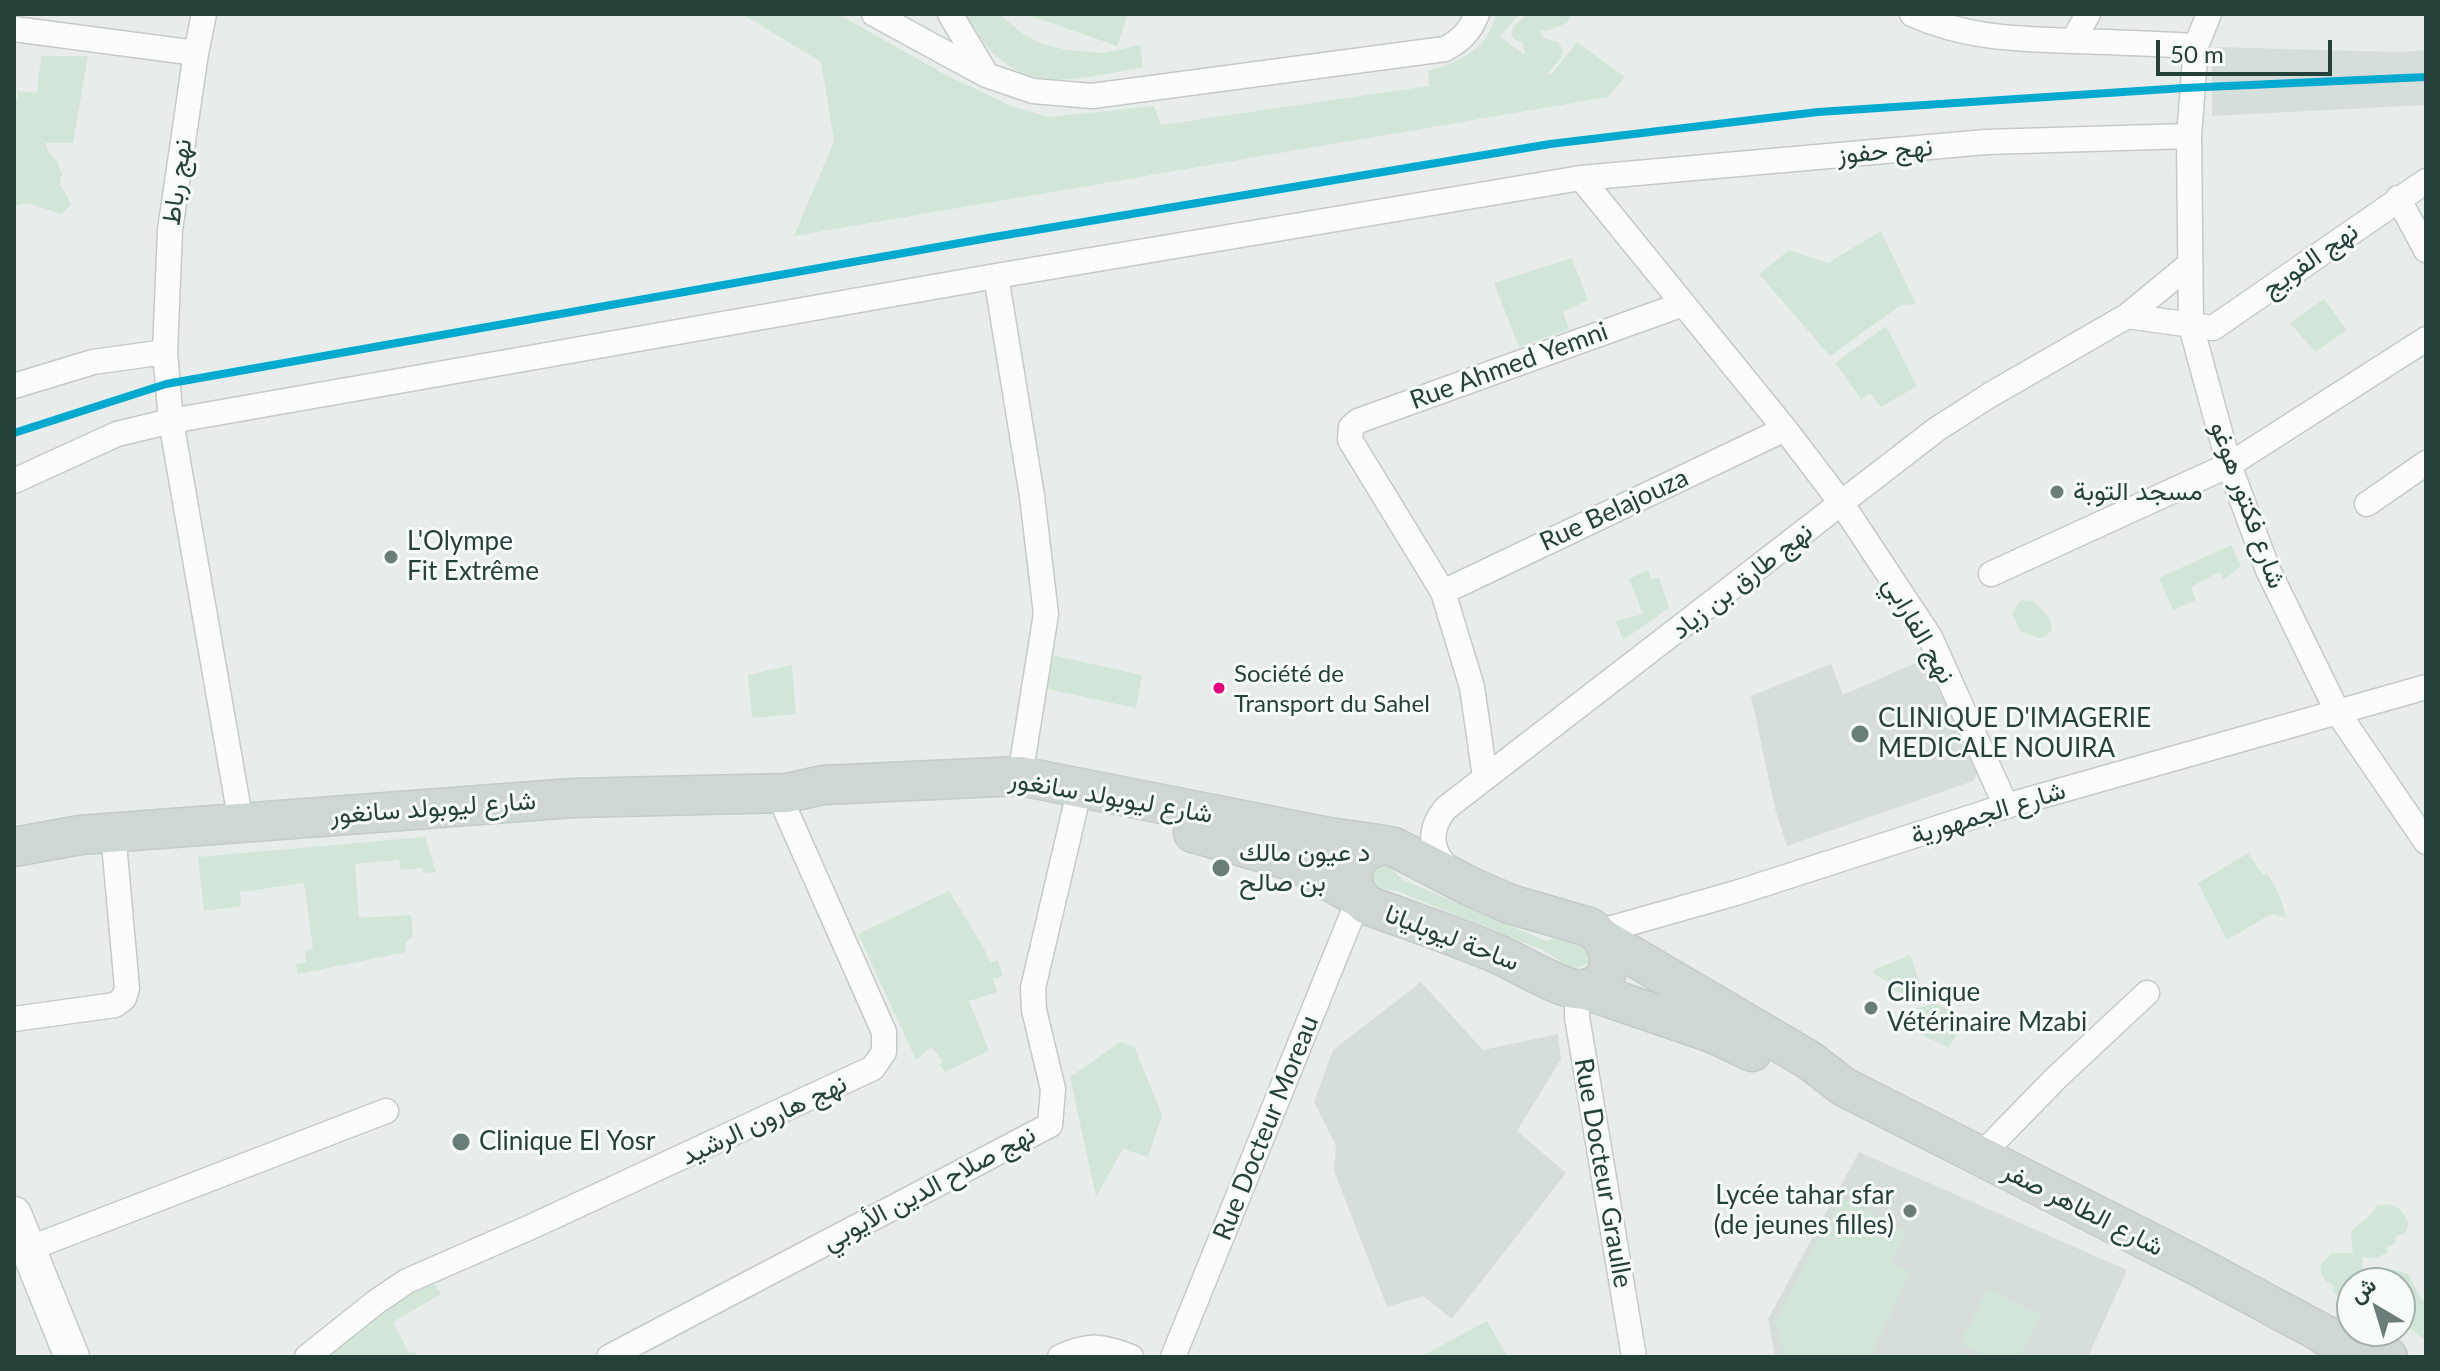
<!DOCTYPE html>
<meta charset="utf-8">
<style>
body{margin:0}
#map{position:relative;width:2440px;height:1371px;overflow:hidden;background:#e8edeb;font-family:Lato,Vazirmatn,sans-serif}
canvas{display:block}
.frame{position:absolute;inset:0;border:16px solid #24423a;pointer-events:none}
.north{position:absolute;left:2336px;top:1267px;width:80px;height:80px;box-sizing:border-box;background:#f7fbf9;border:2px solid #a3b1ad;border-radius:50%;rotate:322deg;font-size:22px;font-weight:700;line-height:32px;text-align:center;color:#24423a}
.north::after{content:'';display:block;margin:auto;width:28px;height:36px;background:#697e78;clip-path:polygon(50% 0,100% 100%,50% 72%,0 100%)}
.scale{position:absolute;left:2156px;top:40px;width:176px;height:36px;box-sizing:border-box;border:4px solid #24423a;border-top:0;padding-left:10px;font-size:24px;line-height:28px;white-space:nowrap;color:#24423a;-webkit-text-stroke:6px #f7fbf9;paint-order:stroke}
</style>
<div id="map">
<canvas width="2440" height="1371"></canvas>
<div class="frame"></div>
<div class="north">ش</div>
<div class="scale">50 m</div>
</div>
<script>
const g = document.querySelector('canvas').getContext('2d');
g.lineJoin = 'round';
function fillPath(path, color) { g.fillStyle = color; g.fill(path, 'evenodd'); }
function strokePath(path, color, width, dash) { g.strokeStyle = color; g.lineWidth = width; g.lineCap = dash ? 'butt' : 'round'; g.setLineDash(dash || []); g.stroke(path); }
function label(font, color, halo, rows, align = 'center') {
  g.font = font + ' Lato,Vazirmatn,sans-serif'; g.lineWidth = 6; g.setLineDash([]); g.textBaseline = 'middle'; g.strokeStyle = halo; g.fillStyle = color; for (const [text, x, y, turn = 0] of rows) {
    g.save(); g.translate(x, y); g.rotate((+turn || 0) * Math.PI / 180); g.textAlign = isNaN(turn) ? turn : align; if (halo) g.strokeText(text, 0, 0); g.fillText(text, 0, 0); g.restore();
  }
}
const built = new Path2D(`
 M2218,47L2399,52L2426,50V105L2212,116V64Z
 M1927,658L1979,771L1973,781L1787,846L1775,809L1751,696L1831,664L1843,695Z
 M1421,982L1483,1050L1558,1034L1561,1059L1517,1131L1566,1173L1452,1319L1423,1296L1387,1307L1334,1171L1336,1146L1314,1102L1333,1050Z
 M1859,1152L2127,1270L2088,1357H1775L1768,1319Z`);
const green = new Path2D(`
 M742,14H838L946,75L1011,106L1049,117L1154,106L1161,125L1429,86L1428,71C1461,61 1487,51 1496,14H1519L1500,37L1525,55L1522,42L1515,40L1511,35L1513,27L1527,14H1572L1567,23L1546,31L1540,29L1543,38L1558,42L1563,50L1561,58L1548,73L1551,75L1577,42L1625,77L1608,97L794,236L834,141L821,62Z
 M963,14H999L1022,33L1042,44L1067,50L1103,53L1140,45L1143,67C1060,83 1014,98 963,14Z
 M1025,14H1128L1117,46Z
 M41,56H88L73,143H45L49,153L57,161L62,174L60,184L71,204L62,214L27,203L14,206V99H17L18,91L37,93Z
 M1881,231L1916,304L1901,305L1830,356L1759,274L1789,250L1828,263Z
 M1572,258L1588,300L1563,312L1569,329L1519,347L1494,283Z
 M2324,299L2347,330L2315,352L2290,323Z
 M1886,326L1917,386L1881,407L1870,393L1861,399L1835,363Z
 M2231,545L2241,566L2224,580L2219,572L2191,587L2196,600L2173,610L2159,578Z
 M1648,570L1652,580L1659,577L1669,608L1623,640L1616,621L1643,614L1629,579Z
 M2021,600L2034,601L2050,619L2052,629L2046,637L2039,638L2020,631L2012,613Z
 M1056,656L1142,675L1136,708L1047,689L1053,657Z
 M792,665L796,714L752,718L748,675Z
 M425,837L436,872L423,873L422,868L400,870L399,860L355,864L359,918L411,915L413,936L405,943L406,952L298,974L296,964L306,962L305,950L313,949L304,883L240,892L241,906L204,911L198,857Z
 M2248,853L2263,875L2267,873L2279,894L2287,918L2271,914L2227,940L2198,883Z
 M1387,864L1403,880L1546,941C1563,936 1592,938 1589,962C1573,976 1559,960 1545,951L1397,891L1373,887L1369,871L1374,865Z
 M949,891L983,946L990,962L998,960L1003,976L993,979L997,992L969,1001L989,1051L945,1072L940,1065L943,1061L931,1047L916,1060L858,934Z
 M1910,955L1923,990L1906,996L1893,989V985L1874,974L1873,970Z
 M1936,1003L1965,1019L1949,1048L1894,1021L1898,1013Z
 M1120,1042L1134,1046L1162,1115L1148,1157L1123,1149L1096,1197L1070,1077Z
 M1842,1198L1905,1232L1892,1262L1911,1272L1870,1357H1785L1775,1321Z
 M2390,1204L2400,1209L2409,1223L2405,1233L2396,1236L2395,1244L2387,1247V1253L2376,1258L2363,1257L2362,1273L2358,1277L2360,1283H2352V1302H2350L2334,1293L2333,1285C2323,1281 2321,1275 2320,1265L2332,1253H2353L2351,1232C2362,1219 2367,1223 2376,1206Z
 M2393,1269L2408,1274L2422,1300H2426V1341L2409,1328L2400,1329V1283H2384Z
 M433,1282L441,1294L393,1322L409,1353L414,1351L418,1357H334L331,1354L400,1297Z
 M1988,1289L2041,1316L2020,1357H1988L1960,1343Z
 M1487,1321L1508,1357H1420Z`);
const street = new Path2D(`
 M204,14L196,53L170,230L165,352L171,421L241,823
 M874,14L986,75L1033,91L1092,96L1445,49C1462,40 1470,31 1477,14
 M950,14L986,74
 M1912,14C1964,38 2018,39 2074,41C2115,42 2155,44 2196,46
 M2209,14L2196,46L2189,136L2191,326L2229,465L2268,570L2338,713L2426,842
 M14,29L196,53
 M2073,41L2088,14
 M1581,178L1986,142L2189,136
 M2398,198L2426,250
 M996,276L1032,496L1046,614L1020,776
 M2127,316L2213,328L2426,181
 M14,386L93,362L165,352
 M14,481L117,434L171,421L996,276L1581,178L1785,429L1842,504L1930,637L2006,806
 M2367,504L2426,463
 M1991,574L2229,465L2426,339
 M1443,592L1785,429
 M1485,777L1472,687L1443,592L1350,440L1351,427L1358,421L1683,304
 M1451,871C1430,853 1427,830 1446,808L1937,429L1990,395L2127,316L2190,264
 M1598,932L1736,893L2006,806L2426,687
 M1583,989L1577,1004V1017L1634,1357
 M14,1019L115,1005L124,998L127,988L113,832
 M1979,1157L2056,1078L2147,993
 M28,1249L386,1111
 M307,1357L376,1302L407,1281L533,1226L873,1068L884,1052V1032L778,793
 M609,1357L1050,1125L1053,1089L1034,1010L1033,988L1075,809
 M1060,1357C1089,1344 1102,1345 1131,1357
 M1173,1357L1359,898`);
const secondary = new Path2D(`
 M14,1214L72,1357`);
const primary = new Path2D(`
 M1193,833L1295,862L1359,898
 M1385,845L1394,847L1469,886L1510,904L1589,927C1623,947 1611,995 1574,989C1553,985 1517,962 1495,953C1453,935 1410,921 1367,905C1342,884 1351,849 1385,845Z
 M14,847L80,835L573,798L787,793L823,785L1020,776L1329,837L1385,845
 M1605,940L1809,1060L1844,1087L2197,1266L2320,1332L2355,1357
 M1583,989L1712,1033L1752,1052
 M2334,1337L2388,1357`);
const rail1 = new Path2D(`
 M14,433L166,384L988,238L1550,144L1818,112L2184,88L2426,77`);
const markers = [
 [2057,492,8,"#697e78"],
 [391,557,8,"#697e78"],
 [1219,688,7,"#e5007d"],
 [1860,734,10,"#697e78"],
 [1221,868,10,"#697e78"],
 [1871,1008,8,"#697e78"],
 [461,1142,10,"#697e78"],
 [1910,1211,8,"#697e78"]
];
const busNames = [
 ["Société de",1234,674],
 ["Transport du Sahel",1234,704]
];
const streetNames = [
 ["نهج حفوز",1885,151,-5],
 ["نهج رباط",177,182,-82],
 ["نهج الفويج",2310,260,-35],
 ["Rue Ahmed Yemni",1509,366,-20],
 ["شارع فكتور هوغو",2248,505,70],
 ["Rue Belajouza",1614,510,-25],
 ["نهج طارق بن زياد",1742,581,-38],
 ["نهج الفارابي",1919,630,60],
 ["شارع ليوبولد سانغور",1111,797,10],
 ["شارع ليوبولد سانغور",433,808,-4],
 ["شارع الجمهورية",1988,813,-17],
 ["ساحة ليوبليانا",1452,938,21],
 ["نهج هارون الرشيد",764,1120,-25],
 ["Rue Docteur Moreau",1266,1128,-68],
 ["Rue Docteur Graulle",1603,1173,80],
 ["نهج صلاح الدين الأيوبي",929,1188,-28],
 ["شارع الطاهر صفر",2083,1209,27]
];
const poiNames = [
 ["مسجد التوبة",2073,492],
 ["L'Olympe",407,542],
 ["Fit Extrême",407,572],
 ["CLINIQUE D'IMAGERIE",1878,719],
 ["MEDICALE NOUIRA",1878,749],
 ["د عيون مالك",1239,853],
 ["بن صالح",1239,883],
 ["Clinique",1887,993],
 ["Vétérinaire Mzabi",1887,1023],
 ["Clinique El Yosr",479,1142],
 ["Lycée tahar sfar",1894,1196,"right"],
 ["(de jeunes filles)",1894,1226,"right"]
];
fillPath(built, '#d6dedb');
fillPath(green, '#d1e6d8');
strokePath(street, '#c5cac8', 27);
strokePath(secondary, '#c3cbc8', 37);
strokePath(primary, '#c3ccc9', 41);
strokePath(street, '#fcfcfc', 24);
strokePath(secondary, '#fcfcfc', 34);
strokePath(primary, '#cfd7d5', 38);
strokePath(rail1, '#00a9ce', 8);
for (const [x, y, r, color] of markers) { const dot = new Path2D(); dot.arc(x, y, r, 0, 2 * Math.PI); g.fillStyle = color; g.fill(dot); strokePath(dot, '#f7fbf9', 3); }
label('24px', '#24423a', '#f7fbf9', busNames, 'left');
label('26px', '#24423a', '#f7fbf9', streetNames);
label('26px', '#24423a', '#f7fbf9', poiNames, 'left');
</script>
